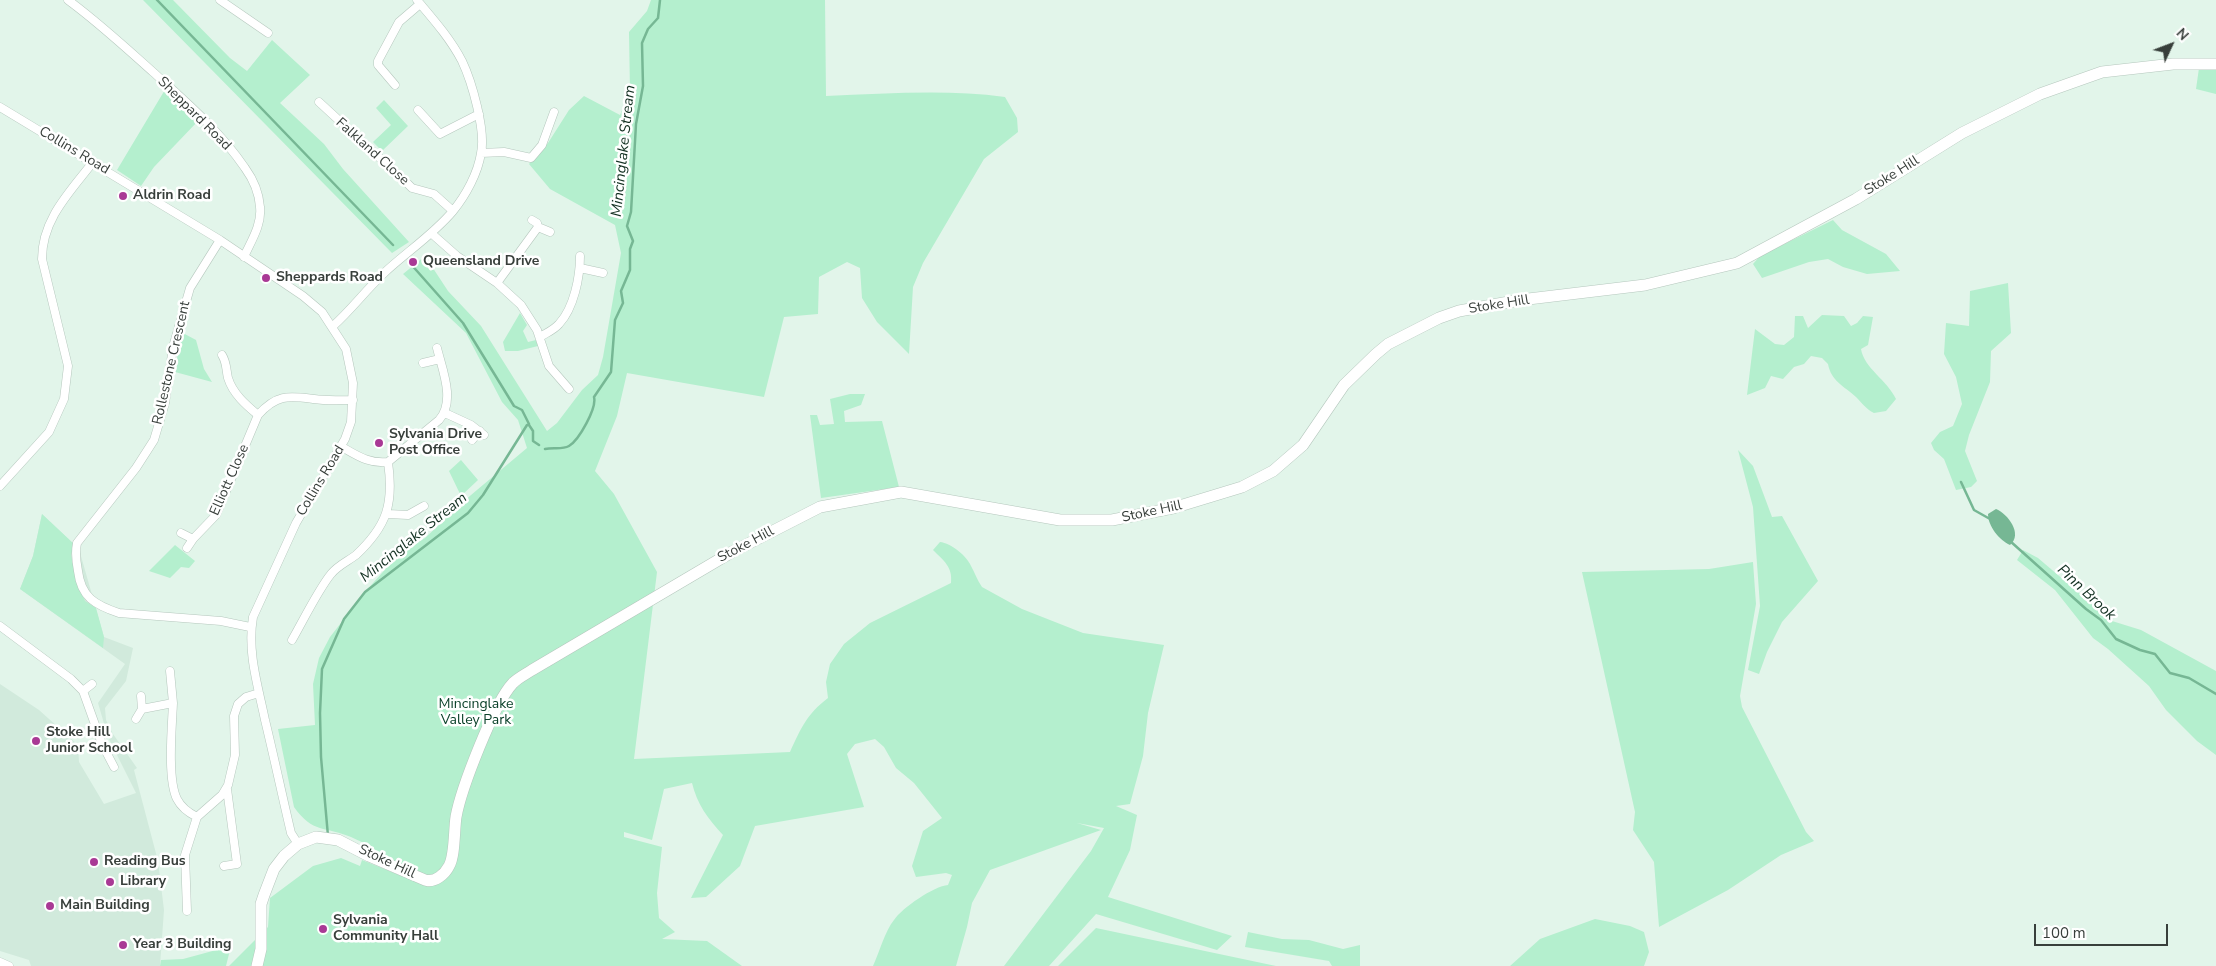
<!DOCTYPE html>
<style>
body{margin:0}
#map{position:relative;width:2216px;height:966px;overflow:hidden;background:#e2f5ea;font-family:"Nunito Sans",sans-serif}
canvas{display:block}
.north{position:absolute;left:2146px;top:20px;width:50px;height:50px;-webkit-text-stroke:4px #fff;paint-order:stroke;rotate:47deg;font-size:14px;font-weight:700;line-height:20px;text-align:center;color:#383f3b}
.north::after{content:'';display:block;margin:auto;width:18px;height:22px;background:#383f3b;clip-path:polygon(50% 0,100% 100%,50% 72%,0 100%)}
.scale{position:absolute;left:2034px;top:924px;width:134px;height:22px;box-sizing:border-box;border:2px solid #383f3b;border-top:0;padding-left:6px;font-size:15px;line-height:18px;white-space:nowrap;color:#383f3b;-webkit-text-stroke:4px #fff;paint-order:stroke}
</style>
<div id="map">
<canvas width="2216" height="966"></canvas>
<div class="north">N</div>
<div class="scale">100 m</div>
</div>
<script>
const g = document.querySelector('canvas').getContext('2d');
g.lineJoin = 'round';
function fillPath(path, color) { g.fillStyle = color; g.fill(path, 'evenodd'); }
function strokePath(path, color, width, dash) { g.strokeStyle = color; g.lineWidth = width; g.lineCap = dash ? 'butt' : 'round'; g.setLineDash(dash || []); g.stroke(path); }
function label(font, color, halo, rows, align = 'center') {
  g.font = font + ' "Nunito Sans",sans-serif'; g.lineWidth = 5; g.setLineDash([]); g.textBaseline = 'middle'; g.strokeStyle = halo; g.fillStyle = color; for (const [text, x, y, turn = 0] of rows) {
    g.save(); g.translate(x, y); g.rotate((+turn || 0) * Math.PI / 180); g.textAlign = isNaN(turn) ? turn : align; if (halo) g.strokeText(text, 0, 0); g.fillText(text, 0, 0); g.restore();
  }
}
const built = new Path2D(`
 M42,514L79,549L104,637L133,648L126,681L105,708L106,720L113,734L137,768L134,770L158,861L164,910L160,966H31L29,960L0,951V684L39,710L78,745L79,762L104,804L136,793L108,737L98,703L125,664L20,589L33,556Z`);
const green = new Path2D(`
 M143,0H173L230,58L247,71L272,40L310,75L280,103L324,144L343,169L409,242L392,253Z
 M651,0H825L826,96C886,94 945,89 1005,97L1017,118L1018,132L984,159L923,263L913,287L909,354L877,322L862,298L860,268L847,262L819,277L818,314L784,317L764,397L627,373L617,416L595,471L614,494L657,572L634,759L790,752C801,728 807,714 828,698L826,682L830,664L844,644L870,623L951,583C953,567 944,561 933,550L940,542C951,543 967,556 971,566C975,573 977,580 982,587L1022,609L1083,633L1164,645L1148,713L1143,756L1130,804L1116,806L1137,815L1130,850L1108,897L1232,936L1217,950L1096,914L1049,966H1004L1091,851L1104,828L1077,823L1101,830L990,870L972,903L967,927L956,966H873C879,953 885,931 894,920C902,908 934,886 948,885L952,875L946,873L916,877L912,866L923,831L942,818L914,783L896,768L884,747L875,739L855,744L847,754L864,807L755,826L740,866L706,897L691,898L723,835C708,819 697,804 692,783L664,789L652,840L624,832V837L662,847L657,893L659,918L675,932L662,939L707,941L742,966H229L268,927L270,898L313,866L341,858L360,866L362,860L429,887C407,870 376,848 351,837C325,826 313,834 294,807L278,729L315,725L313,684L319,658L330,637L365,592L398,555L425,538L471,495L527,448L518,420L502,402L466,333L403,274L425,256L448,291L481,326L547,431L557,423L582,390L598,375L603,357L621,253L615,225L550,189L529,164L548,143L569,110L584,96L620,115L630,92L629,32L647,11Z
 M2199,68H2216V94L2196,89Z
 M166,88L198,121L154,167L141,186L117,170Z
 M384,100L408,126L382,151L373,142L391,125L376,108Z
 M1833,220L1842,230L1886,254L1900,271L1867,274L1843,267L1828,259L1809,262L1762,278L1753,264L1760,256Z
 M2008,283L2011,333L1991,351L1990,382L1969,435L1965,451L1977,481L1971,487L1956,490L1944,459L1934,450L1931,443L1940,432L1953,426L1962,404L1956,377L1944,354L1946,323L1969,326L1970,291Z
 M520,313L527,325L523,331L528,342L536,340L538,346L518,351H505L503,342Z
 M1822,315L1844,316L1851,326L1857,323L1863,316L1873,317L1868,345L1861,349C1864,368 1887,380 1896,399L1886,411L1874,413C1866,409 1862,403 1856,397C1844,386 1831,381 1828,364L1822,358L1811,356L1804,364L1794,367L1783,379L1771,376L1765,388L1747,395L1755,329L1775,344L1784,345L1794,337L1795,316H1803L1808,328Z
 M181,332L196,340L204,369L212,382L175,372Z
 M850,394H865L861,405L844,411L845,422L882,421L899,487L821,498L810,415H817L820,425L834,424L830,399Z
 M1738,450L1753,466L1772,517L1782,516L1818,581L1782,622L1767,652L1759,674L1748,670L1760,606L1753,507Z
 M461,460L478,480L461,496L449,471Z
 M42,514L74,544L71,555L78,585L85,601L96,608L104,637L103,648L20,589L33,556Z
 M175,545L195,561L189,568L181,567L170,578L149,571Z
 M2023,550L2038,558L2112,621L2141,630L2216,671V755L2197,741L2166,710L2149,686L2108,649L2093,638L2055,590L2017,560Z
 M1753,562L1756,604L1740,696L1742,707L1806,832L1814,841L1781,855L1728,890L1659,927L1654,862L1633,830L1635,812L1582,572L1709,569Z
 M1595,919L1630,926L1644,932L1649,952L1644,966H1510L1540,939Z
 M1096,928L1276,966H1058Z
 M1248,932L1282,939L1309,940L1343,949L1360,945V966H1332L1329,961L1245,947Z
 M231,946L226,966H160L161,960L183,959Z`);
const water = new Path2D(`
 M1996,509C2008,514 2023,534 2010,545C1999,540 1988,526 1988,514Z`);
const stream = new Path2D(`
 M157,0L393,245
 M409,262L463,323L514,406L522,410L529,424
 M545,449C553,447 562,450 569,446C579,440 597,408 594,397L611,372L615,320L623,303L621,291L630,270V249L633,241L627,226L631,212L636,124L643,86L642,43L648,29L658,18L660,0
 M1961,482L1974,510L1990,519
 M2010,541L2086,609L2101,620L2116,639L2140,650L2155,654L2170,673L2189,678L2216,694
 M328,836L321,757L320,713L322,669L344,619L365,592L468,513L483,495L527,425H529L533,431V441L539,445`);
const street = new Path2D(`
 M68,0C98,22 125,47 153,72C185,101 220,131 245,168C253,179 259,193 260,207C262,225 251,241 244,257
 M220,0L268,33
 M395,85L378,65V61L399,22L420,4
 M319,102L408,184L412,188L434,194L453,211
 M0,107L220,240L303,296L322,312L346,349L353,383L351,422L345,439L296,523L253,617C247,652 258,686 265,720C274,757 282,795 291,833L298,844
 M418,110L440,134L479,114
 M481,153L504,152L531,158L542,145L554,112
 M538,227L550,232
 M431,233L457,256L497,283L521,305L537,330L549,366L569,389
 M220,240L190,288L173,347L165,403L154,440L136,468L77,543C75,553 76,561 78,571C81,597 95,605 119,613L221,621L250,627
 M580,268L603,273
 M497,283L538,227L537,223L532,220
 M333,326C351,310 365,291 383,274C405,253 433,235 453,211C466,195 478,173 481,153C486,131 472,82 462,61C450,38 433,19 417,0
 M540,337C546,333 554,330 559,324C574,308 580,277 580,256
 M222,355C227,363 226,370 228,378C233,394 246,405 258,415
 M423,363L440,359
 M445,413L471,425L484,435
 M472,440L480,431
 M342,447C358,456 369,464 388,462L439,420C456,401 442,369 437,348
 M0,486L49,432L64,399L68,366L42,259C42,219 70,192 93,162
 M388,514L408,515L424,506
 M181,533L193,539
 M187,548L193,539L216,515L258,415C277,394 288,396 314,399C327,401 340,400 353,400
 M0,626L71,679L83,691L102,744L114,767
 M292,640C303,621 318,590 331,574C337,566 348,561 356,555C387,526 394,504 388,462
 M170,671L173,703
 M83,691L92,684
 M141,696L142,709
 M136,719L142,709L173,703C172,726 167,779 177,799C181,807 189,813 197,817
 M224,866L237,864L227,789
 M187,911L185,855L197,817L222,795L228,785L235,755L234,716L238,704L246,697L259,693
 M0,962L9,966`);
const secondary = new Path2D(`
 M257,966L261,949V904L264,895L274,869L284,856L298,844L316,837L338,840L369,856L425,880C435,883 445,874 449,866C455,856 454,830 456,817C461,789 494,703 513,683C518,678 526,674 532,670L732,552L820,507L901,492L1060,520H1112L1173,508L1242,487L1273,471L1303,445L1344,385L1376,354L1388,344L1439,318L1459,311L1520,300L1645,285L1737,263L1856,199L1962,133L2040,94L2102,72L2173,64H2216`);
const markers = [
 [123,196,5,"#a93995"],
 [413,262,5,"#a93995"],
 [266,278,5,"#a93995"],
 [379,443,5,"#a93995"],
 [36,741,5,"#a93995"],
 [94,862,5,"#a93995"],
 [110,882,5,"#a93995"],
 [50,906,5,"#a93995"],
 [323,929,5,"#a93995"],
 [123,945,5,"#a93995"]
];
const streetNames = [
 ["Sheppard Road",194,114,45],
 ["Collins Road",74,151,31],
 ["Falkland Close",372,152,42],
 ["Stoke Hill",1892,176,-32],
 ["Stoke Hill",1499,305,-9],
 ["Rollestone Crescent",172,363,-77],
 ["Elliott Close",230,480,-66],
 ["Collins Road",321,481,-59],
 ["Stoke Hill",1152,512,-12],
 ["Stoke Hill",746,545,-28],
 ["Stoke Hill",387,862,25]
];
const poiNames = [
 ["Aldrin Road",133,196],
 ["Queensland Drive",423,262],
 ["Sheppards Road",276,278],
 ["Sylvania Drive",389,435],
 ["Post Office",389,451],
 ["Stoke Hill",46,733],
 ["Junior School",46,749],
 ["Reading Bus",104,862],
 ["Library",120,882],
 ["Main Building",60,906],
 ["Sylvania",333,921],
 ["Community Hall",333,937],
 ["Year 3 Building",133,945]
];
const parkNames = [
 ["Mincinglake",476,705],
 ["Valley Park",476,721]
];
const waterNames = [
 ["Mincinglake Stream",624,151,-84],
 ["Mincinglake Stream",414,538,-39],
 ["Pinn Brook",2086,593,43]
];
fillPath(built, '#d1eadc');
fillPath(green, '#b4efce');
fillPath(water, '#76b794');
strokePath(stream, '#76b794', 2.5);
strokePath(street, '#b5c7bd', 9);
strokePath(secondary, '#b5c7bd', 12);
strokePath(street, '#fff', 8);
strokePath(secondary, '#fff', 11);
for (const [x, y, r, color] of markers) { const dot = new Path2D(); dot.arc(x, y, r, 0, 2 * Math.PI); g.fillStyle = color; g.fill(dot); strokePath(dot, '#fff', 2); }
label('14px', '#383f3b', '#fff', streetNames);
label('bold 14px', '#383f3b', '#fff', poiNames, 'left');
label('14px', '#0b412a', '#fff', parkNames);
label('italic 15px', '#123021', '#fff', waterNames);
</script>
